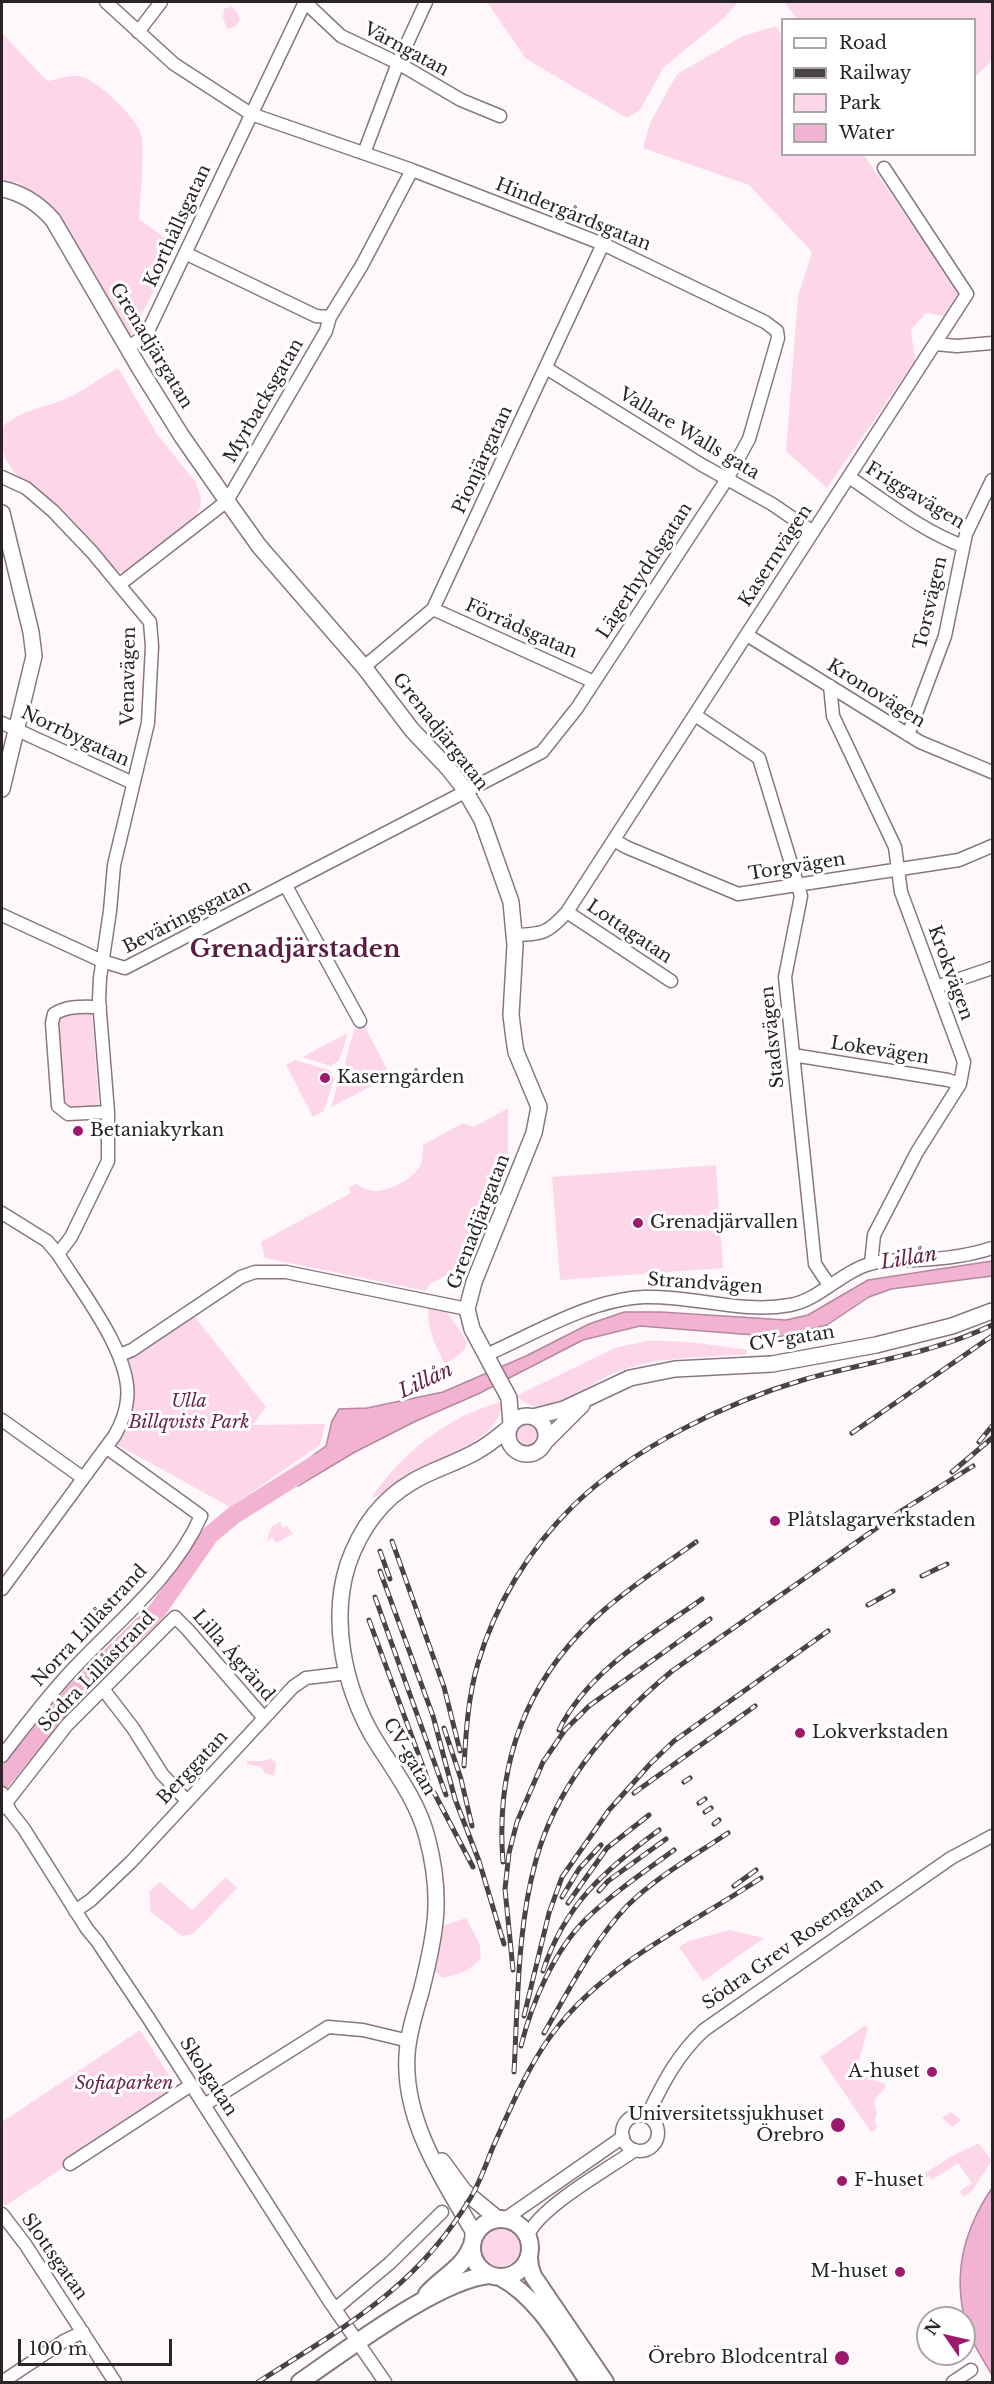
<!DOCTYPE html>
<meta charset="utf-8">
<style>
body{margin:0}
#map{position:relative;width:994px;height:2384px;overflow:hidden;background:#fff8fb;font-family:"Libre Baskerville",serif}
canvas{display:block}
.frame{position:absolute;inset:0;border:3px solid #2a2427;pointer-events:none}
.legend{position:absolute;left:781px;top:18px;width:195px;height:138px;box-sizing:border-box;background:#fff;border:2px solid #aaa7a9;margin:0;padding:8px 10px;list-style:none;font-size:18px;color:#2a2427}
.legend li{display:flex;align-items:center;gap:12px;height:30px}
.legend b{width:30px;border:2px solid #aaa7a9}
.north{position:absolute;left:916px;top:2306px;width:60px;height:60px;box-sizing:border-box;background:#fff;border:2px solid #aaa7a9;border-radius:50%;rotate:304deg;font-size:16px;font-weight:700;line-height:24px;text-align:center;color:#2a2427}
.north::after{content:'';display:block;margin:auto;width:21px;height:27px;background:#9c196c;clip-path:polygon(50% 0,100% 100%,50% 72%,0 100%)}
.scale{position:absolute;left:18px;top:2339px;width:154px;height:27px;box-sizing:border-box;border:3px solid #2a2427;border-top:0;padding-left:8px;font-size:18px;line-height:21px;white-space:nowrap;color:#2a2427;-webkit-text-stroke:4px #fff;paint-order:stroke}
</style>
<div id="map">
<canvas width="994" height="2384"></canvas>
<div class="frame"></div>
<ul class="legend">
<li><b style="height:8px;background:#fff"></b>Road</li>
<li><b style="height:8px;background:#494346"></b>Railway</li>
<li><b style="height:16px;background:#fdd7e9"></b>Park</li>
<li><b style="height:16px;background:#f1b3d1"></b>Water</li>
</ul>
<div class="north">N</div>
<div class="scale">100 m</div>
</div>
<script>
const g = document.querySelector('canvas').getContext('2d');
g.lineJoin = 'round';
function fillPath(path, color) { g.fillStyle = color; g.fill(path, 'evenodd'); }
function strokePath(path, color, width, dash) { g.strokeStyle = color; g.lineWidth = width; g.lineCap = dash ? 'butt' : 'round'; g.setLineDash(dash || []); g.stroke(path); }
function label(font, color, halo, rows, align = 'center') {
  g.font = font + ' "Libre Baskerville",serif'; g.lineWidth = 6; g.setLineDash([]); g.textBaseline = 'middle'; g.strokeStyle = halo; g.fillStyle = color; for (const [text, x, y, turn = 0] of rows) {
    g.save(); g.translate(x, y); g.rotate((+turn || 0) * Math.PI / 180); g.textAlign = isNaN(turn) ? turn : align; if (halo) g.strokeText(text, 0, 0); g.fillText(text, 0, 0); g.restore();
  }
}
const green = new Path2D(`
 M487,2H738L724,18L664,67L640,110L627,118L526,59Z
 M784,2H992V61L975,77L974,20L797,19Z
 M231,6L237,12L240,19L235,27L227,29L223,18L224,9Z
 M776,26L782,36V154L864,155L959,293L944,316L926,313L911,330L915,361L827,488L786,451L798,296L812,252L749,185L643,148L650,123L677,74L743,36Z
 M2,33L47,81C56,80 69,75 79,76C96,78 133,115 140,131C146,145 140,202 139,219L176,246L129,340L63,227L44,200L19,183L2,180Z
 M118,368L157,434L195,481L201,497L200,508L195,518L130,569L122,572L114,571C96,547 78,524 56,504C41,491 20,482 9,465C1,453 0,438 4,425C26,408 42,409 65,399C84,391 100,378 118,368Z
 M92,1010L99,1107C84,1109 72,1112 61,1100L58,1015Z
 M364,1025L391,1077L382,1081L349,1071L345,1062L354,1030Z
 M348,1033L339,1061L330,1066L302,1057Z
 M295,1060L329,1070L334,1079L324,1111L313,1117L286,1065Z
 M347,1076L376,1084L331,1107L339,1080Z
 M508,1108V1160L479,1232L462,1267L430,1284L426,1291L265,1258L261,1242L351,1193L349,1188L356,1184C361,1187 367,1190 373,1191C389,1192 415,1178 421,1164C423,1158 423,1151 423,1145L463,1123L474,1127Z
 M716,1165L723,1268L560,1280L552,1177Z
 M429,1306L447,1312L467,1341C467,1352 454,1359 445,1364C436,1346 425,1327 429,1306Z
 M188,1308L266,1407L253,1425L325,1424L320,1445L230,1507L116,1444L127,1399L126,1354Z
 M646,1341C680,1340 714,1345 747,1350V1354C705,1358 660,1356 619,1371C597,1379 565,1405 545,1408C534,1409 524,1402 516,1396L615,1348Z
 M501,1402C504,1440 434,1460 406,1475C394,1482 384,1495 371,1498C402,1453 448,1416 501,1402Z
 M515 1434a12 12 0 1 1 24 0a12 12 0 1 1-24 0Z
 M280,1522L283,1528L287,1526L293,1534L276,1543L272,1537L267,1541L271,1527Z
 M271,1758L276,1763L274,1776L265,1773L261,1767L247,1764V1761H264Z
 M226,1877L237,1888L193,1934L182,1936L151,1912L149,1892L160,1882L192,1910Z
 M466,1918L480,1945L481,1958C470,1971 460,1974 443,1978L434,1971L442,1926Z
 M730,1930L764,1938L703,1981L679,1947L689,1941Z
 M864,2026L868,2028L855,2074L886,2084C884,2092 876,2095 874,2104L877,2111L875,2121L877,2128L871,2132L820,2057Z
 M140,2030L179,2091L5,2206L2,2201V2122Z
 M951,2112L962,2120L952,2127L942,2117Z
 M979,2143L992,2161L972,2191L964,2197L960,2191L972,2183L958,2163L932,2180L929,2176L906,2191L903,2187L952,2156Z
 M479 2246a21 21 0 1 1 42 0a21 21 0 1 1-42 0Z`);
const water = new Path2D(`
 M992,1261V1276L891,1289L869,1297L827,1325L779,1337L640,1326L583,1340L478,1394L416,1421L355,1452L298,1486L295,1476L308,1464L312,1456L326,1446L332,1421L339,1409L367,1408L443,1392L526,1356L589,1324L624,1312H661L786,1320L808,1315L868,1280Z
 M992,2188V2375C984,2361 973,2345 968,2330C951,2279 963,2231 992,2188Z`);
const river = new Path2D(`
 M2,1780L73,1694L157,1611L210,1535L234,1515L317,1463`);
const minor = new Path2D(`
 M305,2L341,36L398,63L461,100L500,116
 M138,32L161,2
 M364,153L398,63L426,2
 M185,253L316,316L330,317L362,265L412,170
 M935,344L957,346L992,343
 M129,347L143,337L149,329L305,2
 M546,368L702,465L772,504L813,532
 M2,477L26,488L53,511L92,552L150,622L152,646L148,723L114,865L110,911L100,978L99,1000L108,1112V1161L71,1237L58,1254
 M849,477C885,501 922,531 963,546
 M120,584L227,501L326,331L330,317
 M433,609L594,682
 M747,635L920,742L992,772
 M364,667L433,609L603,244
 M830,686L833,716L895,847L901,892L964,1062L960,1084L917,1152L874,1235L871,1263
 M695,715L759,758L801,896L785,977L815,1264L829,1285
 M2,723L133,783
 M908,735L945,636L966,534L992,480
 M614,840L626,847L738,894L959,860L992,846
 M286,886L360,1021
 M567,912L671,981
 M2,915L102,961L125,968L542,752L577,708L727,479L749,439L778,338L777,331L765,322L603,244L412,170L251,114L174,64L106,2
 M514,935C543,934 547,934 567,912L967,294L884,168
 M936,987L992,968
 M100,1007C84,1007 68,1005 54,1014L52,1023L58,1106L68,1114L108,1112
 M793,1055L948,1080L960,1084
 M2,1213L47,1241L58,1254C81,1291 133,1356 127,1400C126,1412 121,1424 115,1435L2,1589
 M120,1355L132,1350L241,1277L255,1272H286L467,1309
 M486,1355C534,1334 591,1299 644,1297C693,1295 740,1314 790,1305C819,1300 841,1272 870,1264C885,1259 901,1261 916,1260C941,1259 968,1256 992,1248
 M2,1420L83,1478
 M103,1689L133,1728L162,1774L187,1801
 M2,1756C25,1726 48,1695 75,1667C119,1620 174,1577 201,1516L107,1448
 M2,1793L10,1811L24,1829L87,1929L97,1941L151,2022L328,2299L385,2382
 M2,1808L67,1725L175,1617L188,1630L264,1718
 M75,1911L91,1900L131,1862L293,1687L306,1678L348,1673
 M204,2105L328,2027L363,2030L409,2041
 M622 2133a18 18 0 1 1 36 0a18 18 0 1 1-36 0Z
 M647,2116C663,2083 677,2055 704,2030L951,1858L992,1836
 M70,2164L191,2085
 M2,2214L25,2244L115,2382
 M505,2219L623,2137
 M528,2235C541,2206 607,2170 635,2150
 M335,2309L390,2263L442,2212
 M2,2382L64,2341L83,2332
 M953,2382L971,2370`);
const tertiary = new Path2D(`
 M2,189C23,193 39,204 53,220L140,369L181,435L227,501L259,546L364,667L412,730L448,768L463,787L482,820L511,902L515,945L511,1015L514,1039L516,1052L539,1107L534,1133L474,1282L467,1309L472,1329L509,1398L511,1424
 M2,513L31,632L34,656L2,789
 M508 1435a19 19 0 1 1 38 0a19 19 0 1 1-38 0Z
 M533,1417L564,1409L630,1378L675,1369L772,1364L876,1345L952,1326L992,1311
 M544,1443L582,1405
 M442,2161L464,2191L498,2219
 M473,2239V2231C442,2178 403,2120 407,2055C408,2034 415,2013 421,1992C436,1933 443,1897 427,1837C417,1799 392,1768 372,1735C344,1685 330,1620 348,1564C360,1530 381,1500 412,1482C433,1469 458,1463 479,1450C490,1444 500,1435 509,1428`);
const secondary = new Path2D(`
 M472 2248a29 29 0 1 1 58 0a29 29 0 1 1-58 0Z
 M529,2257L530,2267L533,2276L605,2382
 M500,2277C541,2299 563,2345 589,2382
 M427,2294C441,2278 464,2267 471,2247
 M300,2382C344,2352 439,2279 490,2275`);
const rail = new Path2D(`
 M852,1433L992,1336
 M979,1442L992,1426
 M952,1472L992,1438
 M392,1541L444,1687L460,1751
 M380,1551L390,1579
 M380,1571L433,1716L455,1799L479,1861L504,1944
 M922,1576L947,1564
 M375,1597L446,1795
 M868,1605L893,1591
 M369,1620L429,1783L473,1867
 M444,1728L461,1779L472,1826
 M559,1730C588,1671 650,1636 702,1599
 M464,1766C466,1732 468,1697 478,1663C495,1605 529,1549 573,1506C632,1448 727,1402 806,1379C867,1362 935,1353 992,1325
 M684,1782L690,1778
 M634,1793L755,1706
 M699,1803L705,1799
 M705,1812L711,1808
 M714,1824L719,1820
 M503,1862C495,1761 527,1677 604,1610C633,1585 665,1564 696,1542
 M734,1886L756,1870
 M599,1891L608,1881L666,1839
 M562,1897L579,1869L601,1845
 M568,1903L607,1848L649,1815
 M513,1970L505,1889L509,1853L517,1822L543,1762L565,1730L589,1706L710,1619
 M543,1971C565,1904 605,1870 659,1830
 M524,2016L549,1913L562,1877L609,1810L651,1763L674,1741L828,1631
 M544,2033C569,1990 593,1942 627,1906C656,1877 695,1855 728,1833
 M521,2046C532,2002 554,1951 586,1919C613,1893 644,1872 674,1850
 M514,2072C518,2001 517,1929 536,1860C557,1783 613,1720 672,1671L901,1511L973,1466
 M258,2382C344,2327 417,2288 471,2197C480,2182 486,2164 493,2147C512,2105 530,2060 560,2024C613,1959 692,1924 761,1878`);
const markers = [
 [325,1078,6,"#9c196c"],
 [78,1131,6,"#9c196c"],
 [638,1223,6,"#9c196c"],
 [775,1521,6,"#9c196c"],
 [800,1733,6,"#9c196c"],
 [932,2072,6,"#9c196c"],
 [838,2125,8,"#9c196c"],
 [842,2181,6,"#9c196c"],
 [900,2272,6,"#9c196c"],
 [842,2358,8,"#9c196c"]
];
const streetNames = [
 ["Värngatan",406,50,28],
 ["Hindergårdsgatan",573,215,22],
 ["Korthållsgatan",178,226,-65],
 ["Grenadjärgatan",151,346,59],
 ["Myrbacksgatan",264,401,-60],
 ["Vallare Walls gata",689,434,31],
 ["Pionjärgatan",483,460,-65],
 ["Friggavägen",915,496,31],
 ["Kasernvägen",776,556,-57],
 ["Lägerhyddsgatan",645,571,-57],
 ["Torsvägen",931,603,-77],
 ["Förrådsgatan",521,629,24],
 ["Venavägen",129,676,-89],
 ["Kronovägen",876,694,32],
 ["Grenadjärgatan",440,732,52],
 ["Norrbygatan",75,737,25],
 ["Torgvägen",797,867,-9],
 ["Beväringsgatan",187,917,-27],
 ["Lottagatan",629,932,34],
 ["Krokvägen",950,973,70],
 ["Stadsvägen",773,1037,-96],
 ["Lokevägen",880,1051,9],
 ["Grenadjärgatan",479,1222,-69],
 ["Strandvägen",705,1284,4],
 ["CV-gatan",792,1339,-9],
 ["Norra Lillåstrand",90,1626,-47],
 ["Lilla Ågränd",233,1656,49],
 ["Södra Lillåstrand",97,1672,-46],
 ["CV-gatan",409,1757,60],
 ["Berggatan",193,1768,-47],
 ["Södra Grev Rosengatan",793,1944,-35],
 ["Skolgatan",208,2077,57],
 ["Slottsgatan",54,2257,55]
];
const poiNames = [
 ["Kaserngården",337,1078],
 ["Betaniakyrkan",90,1131],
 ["Grenadjärvallen",650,1223],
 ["Plåtslagarverkstaden",787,1521],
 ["Lokverkstaden",812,1733],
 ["A-huset",920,2072,"right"],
 ["Universitetssjukhuset",824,2115,"right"],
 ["Örebro",824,2136,"right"],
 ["F-huset",854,2181],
 ["M-huset",888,2272,"right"],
 ["Örebro Blodcentral",828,2358,"right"]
];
const parkNames = [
 ["Ulla",189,1402],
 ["Billqvists Park",189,1423],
 ["Sofiaparken",124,2084]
];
const waterNames = [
 ["Lillån",909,1259,-9],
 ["Lillån",426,1381,-25]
];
const districtNames = [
 ["Grenadjärstaden",295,950]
];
fillPath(green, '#fdd7e9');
fillPath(water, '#f1b3d1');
strokePath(water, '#b5889e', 1.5);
strokePath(river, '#f1b3d1', 18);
strokePath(minor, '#87777f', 15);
strokePath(tertiary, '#87777f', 18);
strokePath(secondary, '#87777f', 20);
strokePath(minor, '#fff', 12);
strokePath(tertiary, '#fff', 15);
strokePath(secondary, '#fff', 16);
strokePath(rail, '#494346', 5);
strokePath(rail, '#fff', 3, [9]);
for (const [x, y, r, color] of markers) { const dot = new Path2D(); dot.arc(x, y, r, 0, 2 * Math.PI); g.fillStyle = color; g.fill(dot); strokePath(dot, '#fff', 2); }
label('18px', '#2a2427', '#fff', streetNames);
label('18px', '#2a2427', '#fff', poiNames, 'left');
label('italic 18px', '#6b244d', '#fff', parkNames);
label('italic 20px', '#651f48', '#fff', waterNames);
label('bold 24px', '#5a1c40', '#fff', districtNames);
</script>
